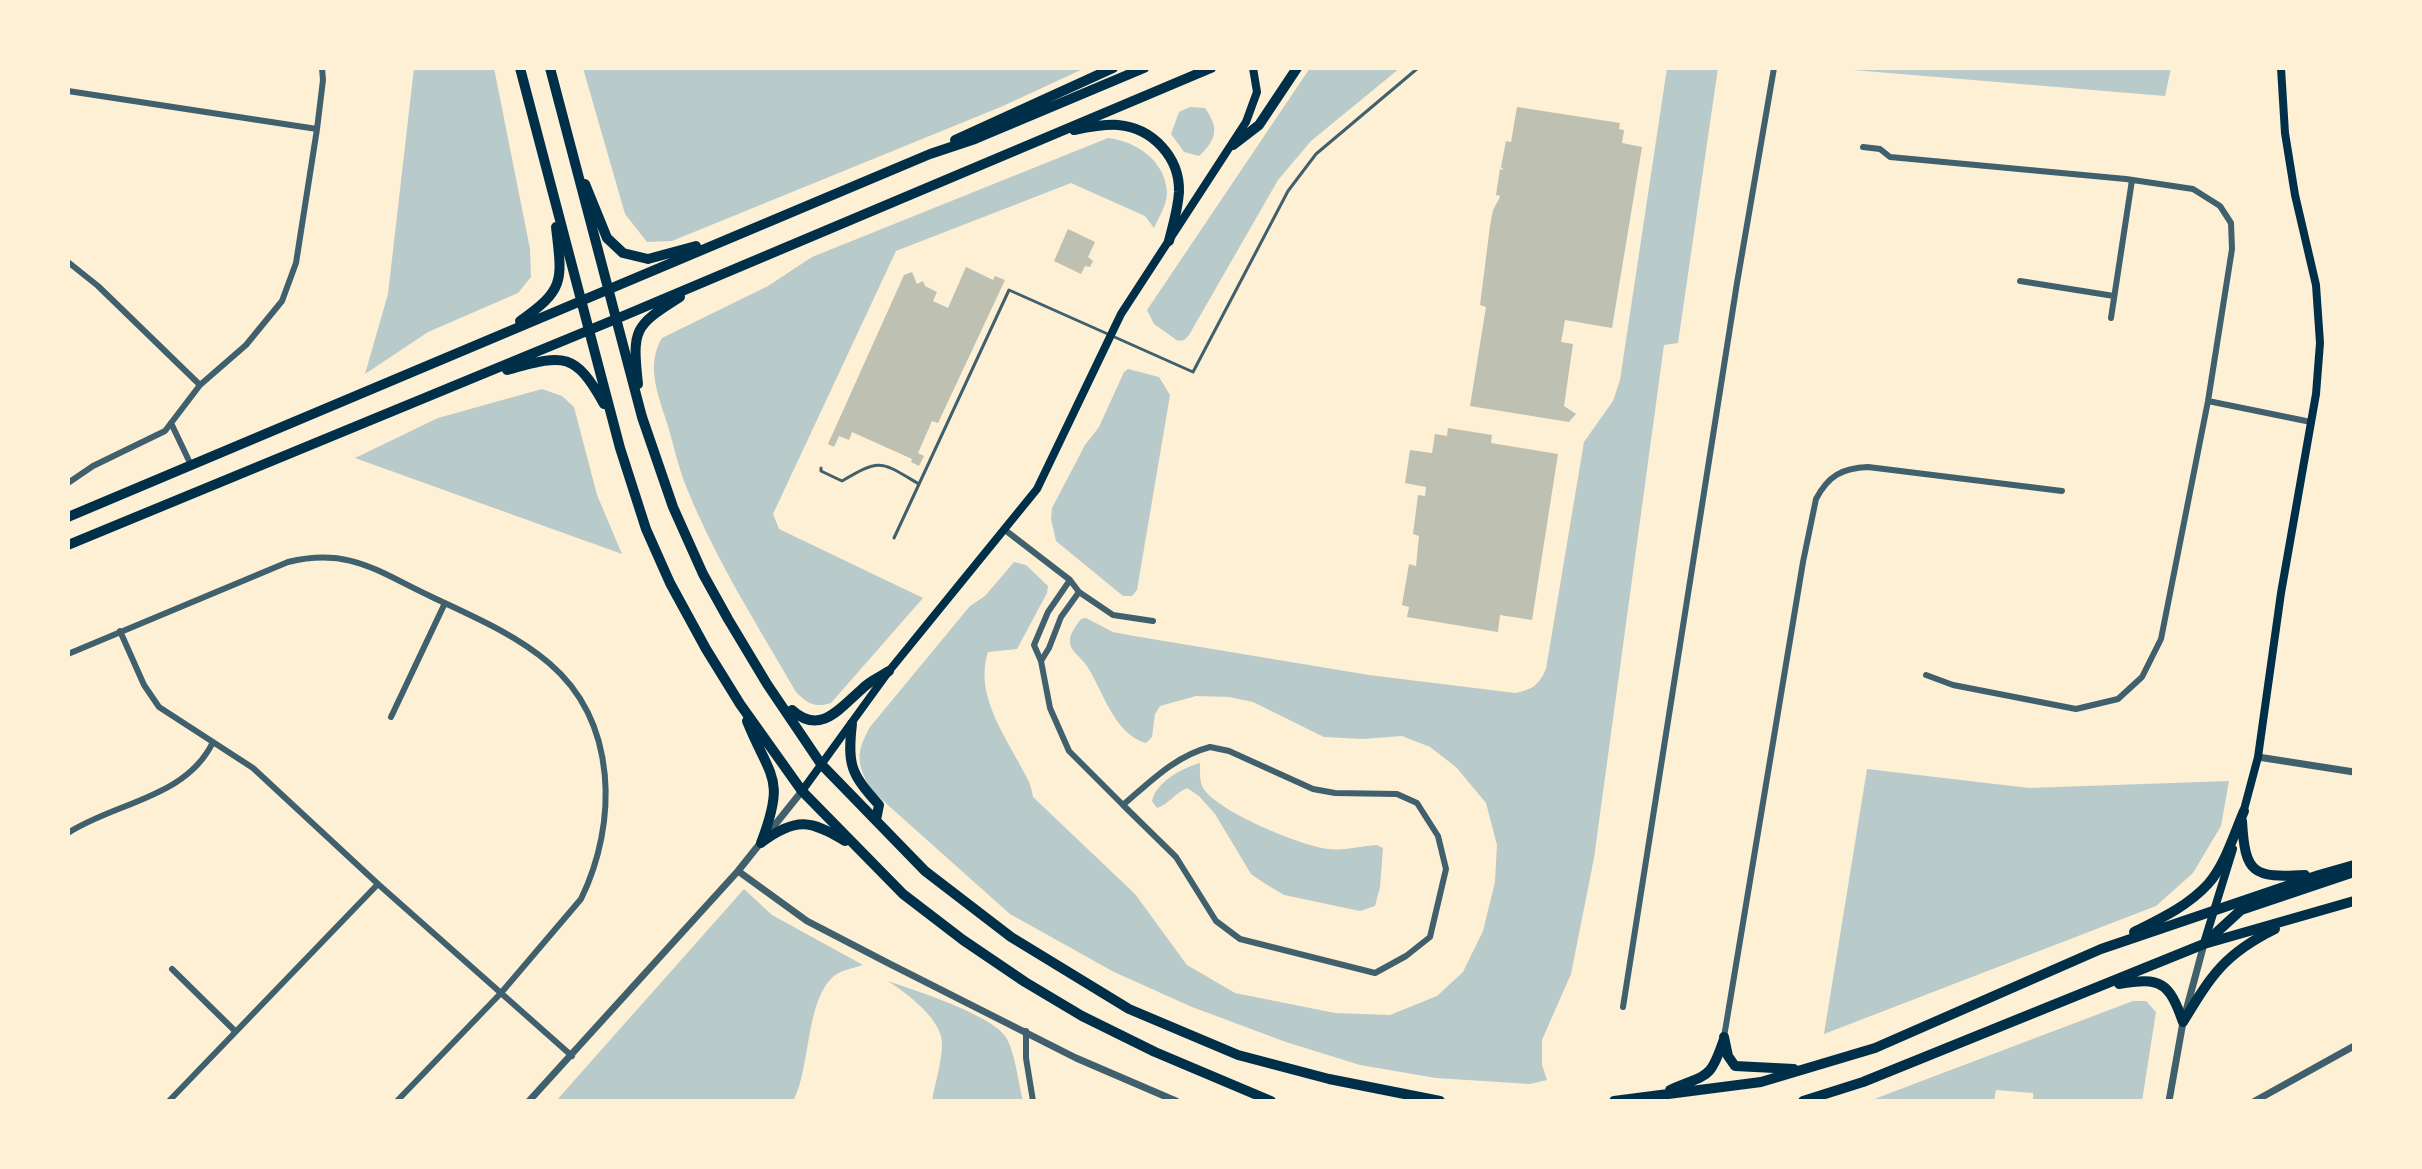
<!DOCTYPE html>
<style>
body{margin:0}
#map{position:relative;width:2422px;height:1169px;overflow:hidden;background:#fdf0d5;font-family:"Public Sans",sans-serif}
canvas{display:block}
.frame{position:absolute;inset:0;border:70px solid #fdf0d5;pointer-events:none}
</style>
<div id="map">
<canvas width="2422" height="1169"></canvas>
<div class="frame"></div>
</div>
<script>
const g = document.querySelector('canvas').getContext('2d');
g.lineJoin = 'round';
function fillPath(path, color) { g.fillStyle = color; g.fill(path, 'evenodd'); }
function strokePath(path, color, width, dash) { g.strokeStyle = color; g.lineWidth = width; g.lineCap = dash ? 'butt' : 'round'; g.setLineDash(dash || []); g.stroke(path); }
const green = new Path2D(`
 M414,68H494L530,249L531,277L518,293L428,332L365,374L388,294Z
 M583,68H1085L1003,106L672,241L647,242L625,214Z
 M1310,68H1400L1311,141L1278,180L1189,335L1184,340L1178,341L1154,324L1147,310Z
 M1667,68H1718L1678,343L1664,345L1594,858L1571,974L1542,1040V1065L1547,1080L1530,1084L1436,1078L1360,1065L1286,1042L1192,1007L1114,972L1010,914L871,790C857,764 855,754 870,727L970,606L985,596L1014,562L1026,565L1048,586L1047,593L1017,649L988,652C975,691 1001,730 1019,763C1025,775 1031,782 1033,797L1135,894L1187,965L1235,993L1335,1013L1390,1015L1437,996L1463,972L1483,931L1495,882L1497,845L1486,803L1456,767L1430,747L1402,736L1363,739L1324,737L1253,702L1229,697L1196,696L1160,706L1155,714L1152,737L1146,743C1114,734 1103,691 1087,666C1083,660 1074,653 1071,647C1067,636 1075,627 1081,619L1086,618L1113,632L1134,636L1369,675L1515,693C1532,690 1539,685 1546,669L1584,442L1613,401L1620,380Z
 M1829,68H2171L2165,96Z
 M1190,107L1205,108C1219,128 1217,139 1199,156L1184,152L1171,134L1179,112Z
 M1108,138C1136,141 1166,161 1167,193C1167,204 1159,217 1154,228L1145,216L1071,183L896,251L773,514L779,529L923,598L831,703C815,708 808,704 796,692C758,626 717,562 688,491C679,470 674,447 668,426C659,397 645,366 662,338L768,286L812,257Z
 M1128,369L1159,377L1170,395L1137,590L1132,596H1123L1056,541L1051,519L1052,508L1085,445L1099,427L1124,372Z
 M542,389L562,396L574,407L597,495L622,554L355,458L438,418Z
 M1200,763C1200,773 1199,785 1206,792C1225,814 1299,845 1328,849C1343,851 1361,846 1377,845L1383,848L1380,887L1375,906L1360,911L1284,895L1264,883L1251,874L1215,814L1199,796L1187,788C1175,793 1169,804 1157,808L1152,801C1156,782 1182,768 1200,763Z
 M1867,769L2029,788L2229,781L2221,826L2193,873L2156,906L1824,1034Z
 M744,889L772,915L863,965C854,968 841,970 834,976C805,1001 811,1069 793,1101H556Z
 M888,981C914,990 996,1016 1007,1039C1016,1057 1018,1082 1023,1101H932C935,1083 942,1062 942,1043C942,1019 906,993 888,981Z
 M2133,1001H2146L2156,1012L2142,1101H2033V1093L1996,1090L1994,1101H1869Z`);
const building = new Path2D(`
 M1517,107L1620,123L1619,129L1624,130L1622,143L1642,147L1612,328L1565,320L1561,342L1573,344L1564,406L1576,414L1569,422L1470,406L1486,307L1480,305L1490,226L1493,210L1499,199L1500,196L1496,195L1500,169L1504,170L1501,167L1506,141L1511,142Z
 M1068,229L1095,242L1088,257L1093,261L1090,267L1085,266L1081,274L1054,261Z
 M966,267L993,280L995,276L1005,280L938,423L932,421L918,453L924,456L919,466L911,462L912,459L852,432L849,440L839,436L834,447L828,444L904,275L912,272L917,284L923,281L925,286L937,292L933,301L948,308Z
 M1448,428L1492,435L1491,443L1558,454L1532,620L1500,615L1498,632L1407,617L1409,607L1402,605L1409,564L1416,566L1419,536L1413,534L1418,495L1425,496L1426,487L1405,483L1410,450L1432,453L1435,434L1447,436Z`);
const service = new Path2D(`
 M821,468V471L842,481C881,458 880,461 919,484
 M894,538L1009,290L1193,372L1288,191L1316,154L1418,68`);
const minor = new Path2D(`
 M68,91L317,129
 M1863,147L1880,149L1890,157L2126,179L2193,189L2220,206L2231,223L2232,249L2208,401L2161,639L2142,677L2118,699L2076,709L1953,685L1926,675
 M68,262L98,286L200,385
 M2020,281L2114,296
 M2111,318L2132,180
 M2208,401L2311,422
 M171,423L191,465
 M68,483L93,466L165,431L200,385L246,345L282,301L296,263L317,129L323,80L322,68
 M1005,530L1070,580L1079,592L1113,615L1153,621
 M1070,580L1048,612L1034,645L1041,661L1049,648L1061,617L1079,592
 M120,631L144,685L159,707L253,768L378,884L572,1056
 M68,654L288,562C350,547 378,572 432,597C472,616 515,634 549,663C618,722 618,823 581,899L501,993L397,1101
 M1041,661L1050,708L1069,751L1123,805
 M391,717L445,603
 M1210,747L1229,751L1313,789L1335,793L1397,794L1417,803L1438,836L1446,869L1430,937L1406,956L1375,973L1240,939L1216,921L1176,857L1123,805C1150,782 1175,756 1210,747Z
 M68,833C116,802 186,798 213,742
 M172,969L235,1031
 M1623,1007L1737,283L1774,68
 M1026,1031V1058L1033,1101
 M1724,1037L1803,562L1816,499C1828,476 1842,468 1868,467L2062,491
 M169,1101L378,884`);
const tertiary = new Path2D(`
 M2258,757L2354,772
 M738,871L807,921L888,963L1076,1058L1176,1101
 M529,1101L738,871L802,791
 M2169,1101L2183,1022L2204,944
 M2255,1101L2354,1046`);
const secondary = new Path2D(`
 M802,791L889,671L1037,489L1121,314L1246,122L1257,92L1253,68
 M2242,817L2258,757L2281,593L2316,394L2320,343L2316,285L2295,195L2285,133L2281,68
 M2204,943L2233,849`);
const trunk = new Path2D(`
 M520,68L620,448L646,529L670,583L706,649L740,704L802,791L903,894L963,940L1025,982L1082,1016L1155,1052L1271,1101
 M550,68L642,417L673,507L703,574L728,619L767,684L821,764L925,871L1011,937L1129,1009L1238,1055L1329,1079L1440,1101
 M1074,130C1089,127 1104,124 1118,125C1153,128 1180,158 1179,192C1178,209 1173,225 1169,241
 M955,140L1113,68
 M1233,145L1259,125L1297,68
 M585,184L607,238L623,253L648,259L696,246
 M520,321C566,289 562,280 556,227
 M507,370C563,355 574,350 604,404
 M638,384C632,329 634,326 680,297
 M68,517L930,154L975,139L1144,68
 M68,545L616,319L1211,68
 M792,710C820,736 840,708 862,689C869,681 880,677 889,671
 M747,721C771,780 786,777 761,843
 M852,724C847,765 851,774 879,805L876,820
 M2242,821C2245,874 2253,878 2305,875
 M762,842C796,817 811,820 845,841
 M2134,932C2160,919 2188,906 2208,884C2225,865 2234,834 2244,811
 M2205,943L2241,910L2354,872
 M2119,984C2161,977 2169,982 2183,1022
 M2183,1022C2211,976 2224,954 2275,929
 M1724,1037L1728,1056L1735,1066L1794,1069
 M1670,1090C1709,1073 1710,1080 1724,1039
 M1614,1101L1761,1082L1875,1048L2101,949L2319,875L2354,865
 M1803,1101L1863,1082L2204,944L2354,901`);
fillPath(green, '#b9caca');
fillPath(building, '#bec0b2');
strokePath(service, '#3f606c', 3);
strokePath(minor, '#3f606c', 6);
strokePath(tertiary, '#3f606c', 7);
strokePath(secondary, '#003049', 8);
strokePath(trunk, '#003049', 10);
</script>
